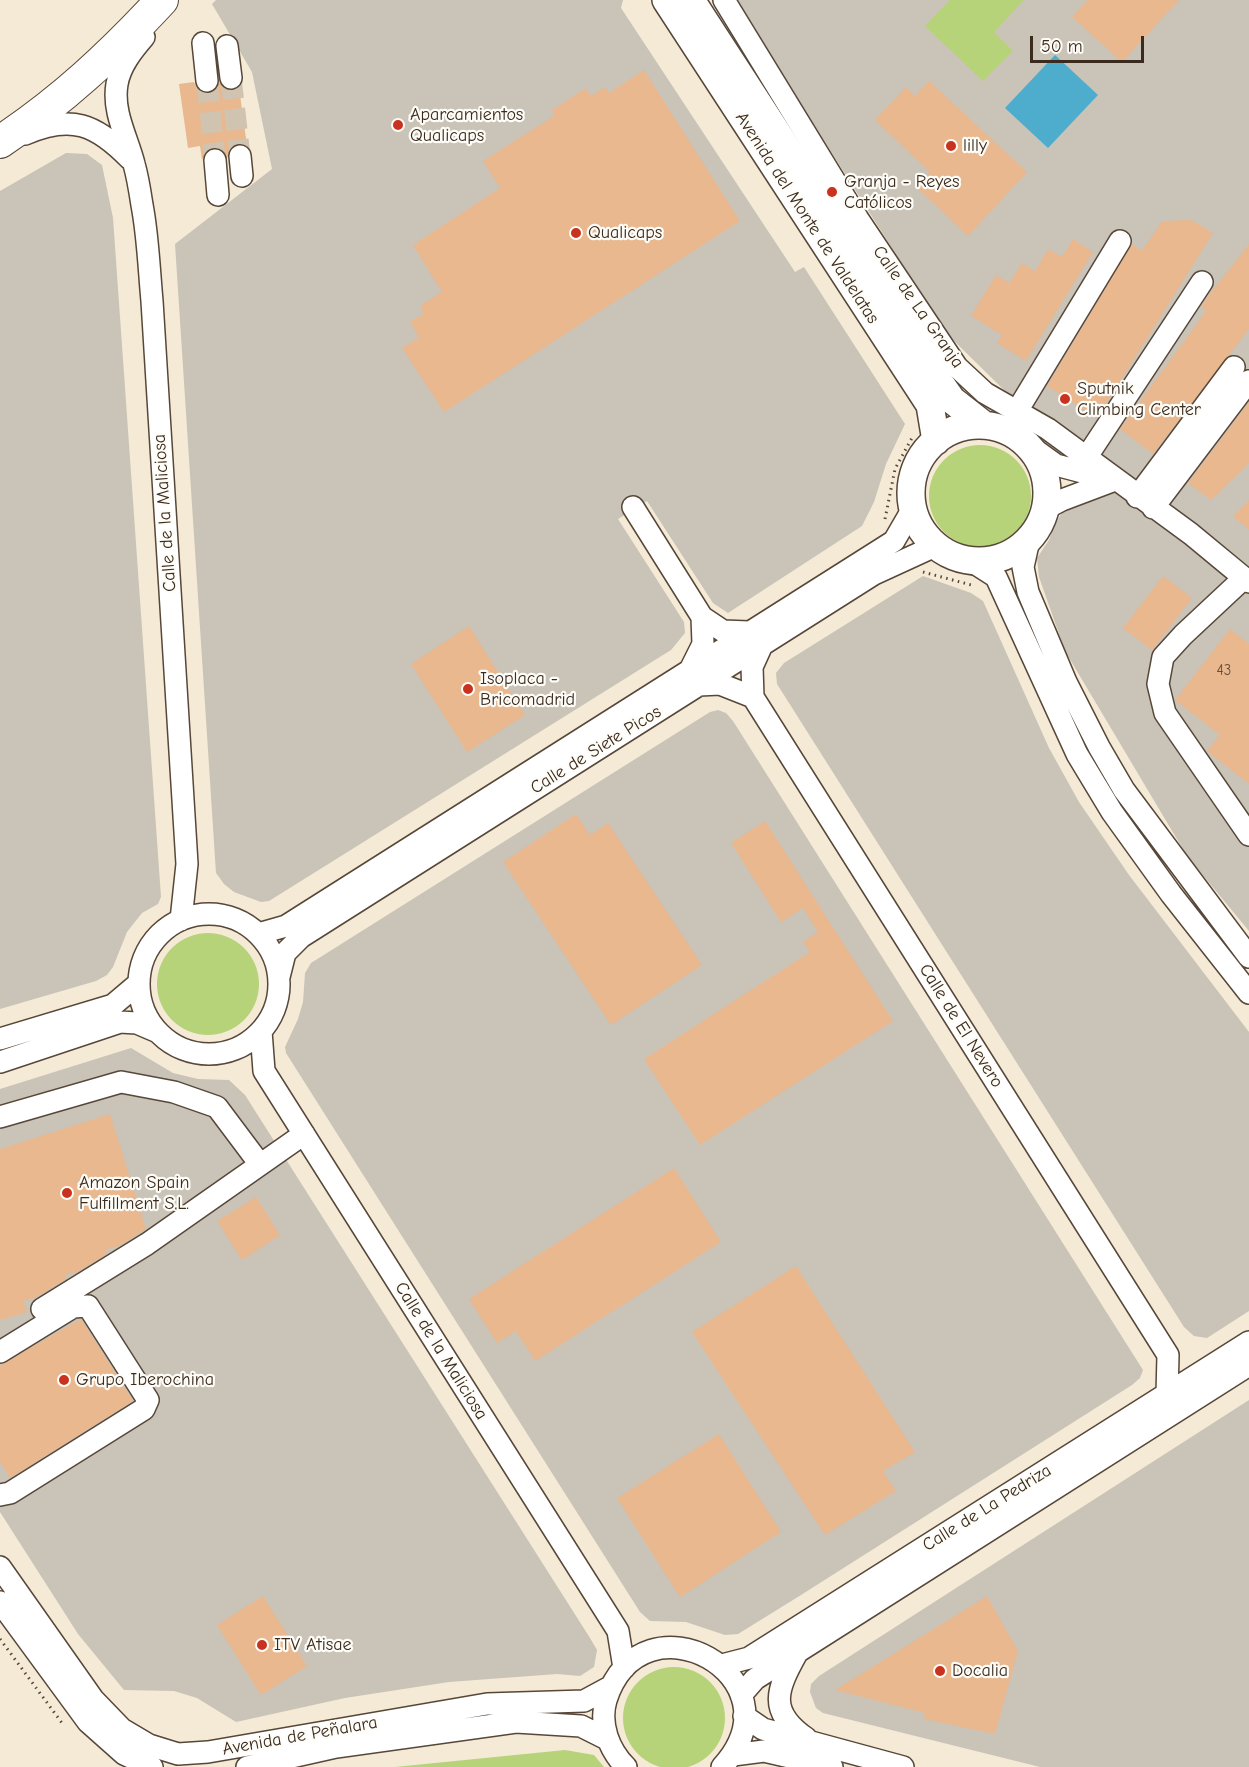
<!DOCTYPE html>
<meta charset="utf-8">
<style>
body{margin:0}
#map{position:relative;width:1249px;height:1767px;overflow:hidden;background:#f5ead5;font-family:"Comic Neue",sans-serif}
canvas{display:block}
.scale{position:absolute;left:1030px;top:36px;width:114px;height:27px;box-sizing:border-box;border:3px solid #3b2a1e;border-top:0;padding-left:8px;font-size:18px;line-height:21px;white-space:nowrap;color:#3b2a1e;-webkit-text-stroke:4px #fdfcf7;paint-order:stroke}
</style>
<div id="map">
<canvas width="1249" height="1767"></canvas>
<div class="scale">50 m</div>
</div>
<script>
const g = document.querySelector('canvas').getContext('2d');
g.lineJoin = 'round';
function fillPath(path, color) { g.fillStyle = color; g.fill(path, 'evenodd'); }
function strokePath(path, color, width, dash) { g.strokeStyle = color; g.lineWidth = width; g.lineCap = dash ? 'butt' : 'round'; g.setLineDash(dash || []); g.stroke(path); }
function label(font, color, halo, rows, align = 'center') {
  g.font = font + ' "Comic Neue",sans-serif'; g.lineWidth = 4.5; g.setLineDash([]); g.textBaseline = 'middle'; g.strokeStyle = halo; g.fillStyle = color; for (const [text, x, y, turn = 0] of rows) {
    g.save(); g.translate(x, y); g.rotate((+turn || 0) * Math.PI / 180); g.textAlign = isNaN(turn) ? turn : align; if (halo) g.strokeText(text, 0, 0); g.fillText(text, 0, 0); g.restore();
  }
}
const industrial = new Path2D(`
 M216,0H623L621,8L795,272L804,267L905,424L886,464L874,502L862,526L728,613L713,603L647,501L618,519L684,622L685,633L671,650L269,901L261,902L234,892L224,884L216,873L175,244L272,169L252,72L212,4Z
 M735,0H1249V931L1187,856L1065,651L1039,577L1037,558L1049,540L1055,522L1105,460L1003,389L945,332Z
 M66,153L87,154L102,165L113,218L161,897L158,904L142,913L127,932L113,967L107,975L96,981L0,1009V191Z
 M923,576L971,593L983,601L1049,748L1079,802L1129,875L1249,1032V1311L1207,1338L1194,1336L1184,1327L777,684L776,673L784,663Z
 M718,710L726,713L733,721L1143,1370L1140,1378L1132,1385L801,1595L738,1634L725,1635L686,1622L650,1621L640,1612L286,1053L285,1047L298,1019L303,1002L305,973L311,963L710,712Z
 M131,1048L173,1073L198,1079L229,1080L245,1095L590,1638L597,1650L594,1667L580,1676L557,1674L449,1682L345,1698L236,1722L197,1698L174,1691L124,1690L78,1634L0,1512V1089Z
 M1249,1400V1767H1040L823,1713L816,1708L810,1692L811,1684L819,1676Z`);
const green = new Path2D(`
 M950,0H1024L994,32L1013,51L983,81L925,26Z
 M929 496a51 51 0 1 1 102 0a51 51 0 1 1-102 0Z
 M157 984a51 51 0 1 1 102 0a51 51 0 1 1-102 0Z
 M623 1718a51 51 0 1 1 102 0a51 51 0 1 1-102 0Z
 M565,1750L594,1755L604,1767H395Z`);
const water = new Path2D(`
 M1055,55L1098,95L1048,148L1005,108Z`);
const building = new Path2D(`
 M1087,0H1179L1122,62L1072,17Z
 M644,70L740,221L444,412L402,348L419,337L410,322L423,314L421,305L442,292L413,245L500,188L483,161L554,116L552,110L586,88L591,96L605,87L609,93Z
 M929,81L1027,172L968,236L916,187L930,172L875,120L906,87L915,96Z
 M194,82L197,89L208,94L215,91L219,82L227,90L239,87L247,146L239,143L233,145L227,158L221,149L213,147L207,150L202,160L200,146L188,148L179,84Z
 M1191,220L1213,233L1097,418L1047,386L1132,244L1142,251L1162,221Z
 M1073,239L1093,252L1026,361L997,343L1002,335L971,316L996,275L1009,283L1022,263L1035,271L1048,249L1062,257Z
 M1249,244V329L1153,454L1120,429L1206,311L1201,307L1209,295Z
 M1249,402V463L1211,500L1188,483Z
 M1249,500V530L1233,516Z
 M1163,576L1192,598L1152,650L1123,628Z
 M469,626L525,715L467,752L411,664Z
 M1230,629L1249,644V784L1207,751L1220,735L1175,700Z
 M576,814L590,835L608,823L702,965L611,1025L503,862Z
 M765,821L893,1021L700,1145L644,1059L810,952L803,942L818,932L803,908L781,922L731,843Z
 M110,1114L146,1229L121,1245L105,1250L107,1254L79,1271L65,1275L66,1279L37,1297L23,1301L27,1312L0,1320V1149Z
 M674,1168L721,1242L535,1361L516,1331L497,1343L469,1299Z
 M256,1197L280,1235L242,1260L217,1221Z
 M796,1266L915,1452L883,1471L896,1491L825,1535L692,1332Z
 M81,1319L133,1401L10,1478L0,1462V1365Z
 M719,1434L781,1532L680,1597L617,1498Z
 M263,1596L307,1666L261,1695L217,1625Z
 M987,1596L1018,1651L995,1734L924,1719L925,1713L835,1690Z`);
const minorTunnel = new Path2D(`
 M231,78L240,156
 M207,81L215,160`);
const path = new Path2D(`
 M885,519L895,469L913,436
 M923,572L975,586
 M0,1639L62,1723`);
const minor = new Path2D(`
 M724,0L858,219L957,367L985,393L1048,429L1191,534L1249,582
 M144,37C132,51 120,66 117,84C112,112 128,139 134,164C138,178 140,192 142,205C148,236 149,269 152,301L187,864L181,920
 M203,43L207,81
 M227,46L231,78
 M25,134C71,114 96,124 130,159
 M240,156L242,176
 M215,160L218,195
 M1017,411L1120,241
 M1027,444L1056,465L1105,478
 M1086,458L1202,282
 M1137,497L1234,367
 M633,507L702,617L723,631L749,632
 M1153,508L1249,381
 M1045,509L1062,500L1115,480
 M1029,540L1023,567L1028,592L1066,682L1099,747L1124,790L1249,957
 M971,561L996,577L1077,754L1112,812L1171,894L1249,993
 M1244,578L1183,635L1163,657L1158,684L1165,713L1249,835
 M762,645L752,667L753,697L1168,1355L1167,1394
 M690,670L703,644L702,617
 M699,685L720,684L753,697
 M139 984a70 70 0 1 1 140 0a70 70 0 1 1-140 0Z
 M258,934L286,926L894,541L912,510
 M279,977L285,953L301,937L874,574L935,546
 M261,1031L264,1071L618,1631L624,1668
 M0,1039L113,1005L139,983
 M0,1062L120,1022L137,1023L158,1032
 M0,1117L121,1082L174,1092L217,1107L259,1163
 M42,1309L147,1244L304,1134
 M0,1352L73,1307L88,1306L148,1400L144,1409L10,1493L0,1495
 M0,1567L93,1699L122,1729L149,1745L178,1754L208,1752L487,1704L584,1701L610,1687
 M0,1602L88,1722L124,1754L152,1767
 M797,1653C777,1689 767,1711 806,1738
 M722,1665L749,1658L1249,1342
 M741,1695L755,1679L1249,1365
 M744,1716L763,1729L903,1767
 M733,1755L764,1751L832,1767
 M247,1767L336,1747L516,1722L581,1726L607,1739
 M626,1767C609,1750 599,1724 606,1700C642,1588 804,1677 722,1767`);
const major = new Path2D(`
 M666,0L930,405L936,441
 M691,0L933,373L952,400L984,425
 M911 493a68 68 0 1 1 136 0a68 68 0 1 1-136 0Z`);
const highway = new Path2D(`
 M0,142C63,100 111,55 162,0`);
const markers = [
 [398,125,6,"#c8321e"],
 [951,146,6,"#c8321e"],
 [832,192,6,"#c8321e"],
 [576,233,6,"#c8321e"],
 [1065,399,6,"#c8321e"],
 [468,689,6,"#c8321e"],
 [67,1193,6,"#c8321e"],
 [64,1380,6,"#c8321e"],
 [262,1645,6,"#c8321e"],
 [940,1671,6,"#c8321e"]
];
const numberNames = [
 ["43",1224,671]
];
const poiNames = [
 ["Aparcamientos",410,115],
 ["Qualicaps",410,136],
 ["lilly",963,146],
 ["Granja - Reyes",844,182],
 ["Católicos",844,203],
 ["Qualicaps",588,233],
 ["Sputnik",1077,389],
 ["Climbing Center",1077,410],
 ["Isoplaca -",480,679],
 ["Bricomadrid",480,700],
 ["Amazon Spain",79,1183],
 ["Fulfillment S.L.",79,1204],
 ["Grupo Iberochina",76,1380],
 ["ITV Atisae",274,1645],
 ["Docalia",952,1671]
];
const streetNames = [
 ["Avenida del Monte de Valdelatas",807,218,57],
 ["Calle de La Granja",918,307,55],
 ["Calle de la Maliciosa",165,513,-94],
 ["Calle de Siete Picos",596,750,-32],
 ["Calle de El Nevero",961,1026,58],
 ["Calle de la Maliciosa",441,1351,58],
 ["Calle de La Pedriza",987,1508,-32],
 ["Avenida de Peñalara",300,1736,-10]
];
fillPath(industrial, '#c9c3b8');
fillPath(green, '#b7d379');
fillPath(water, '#4eaccc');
fillPath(building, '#e9b88f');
strokePath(minorTunnel, '#d0c4b0', 21, [21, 10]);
strokePath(minor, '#574739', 24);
strokePath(major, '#574739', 30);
strokePath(highway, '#574739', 34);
strokePath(path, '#574739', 3, [1.5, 4.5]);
strokePath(minor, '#fff', 21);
strokePath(major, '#fff', 27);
strokePath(highway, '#fff', 32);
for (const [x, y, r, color] of markers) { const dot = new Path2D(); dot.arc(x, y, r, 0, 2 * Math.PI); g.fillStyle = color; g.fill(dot); strokePath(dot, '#fdfcf7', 2); }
label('15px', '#664e3a', null, numberNames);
label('18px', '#3b2a1e', '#fdfcf7', poiNames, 'left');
label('18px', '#3b2a1e', '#fdfcf7', streetNames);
</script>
